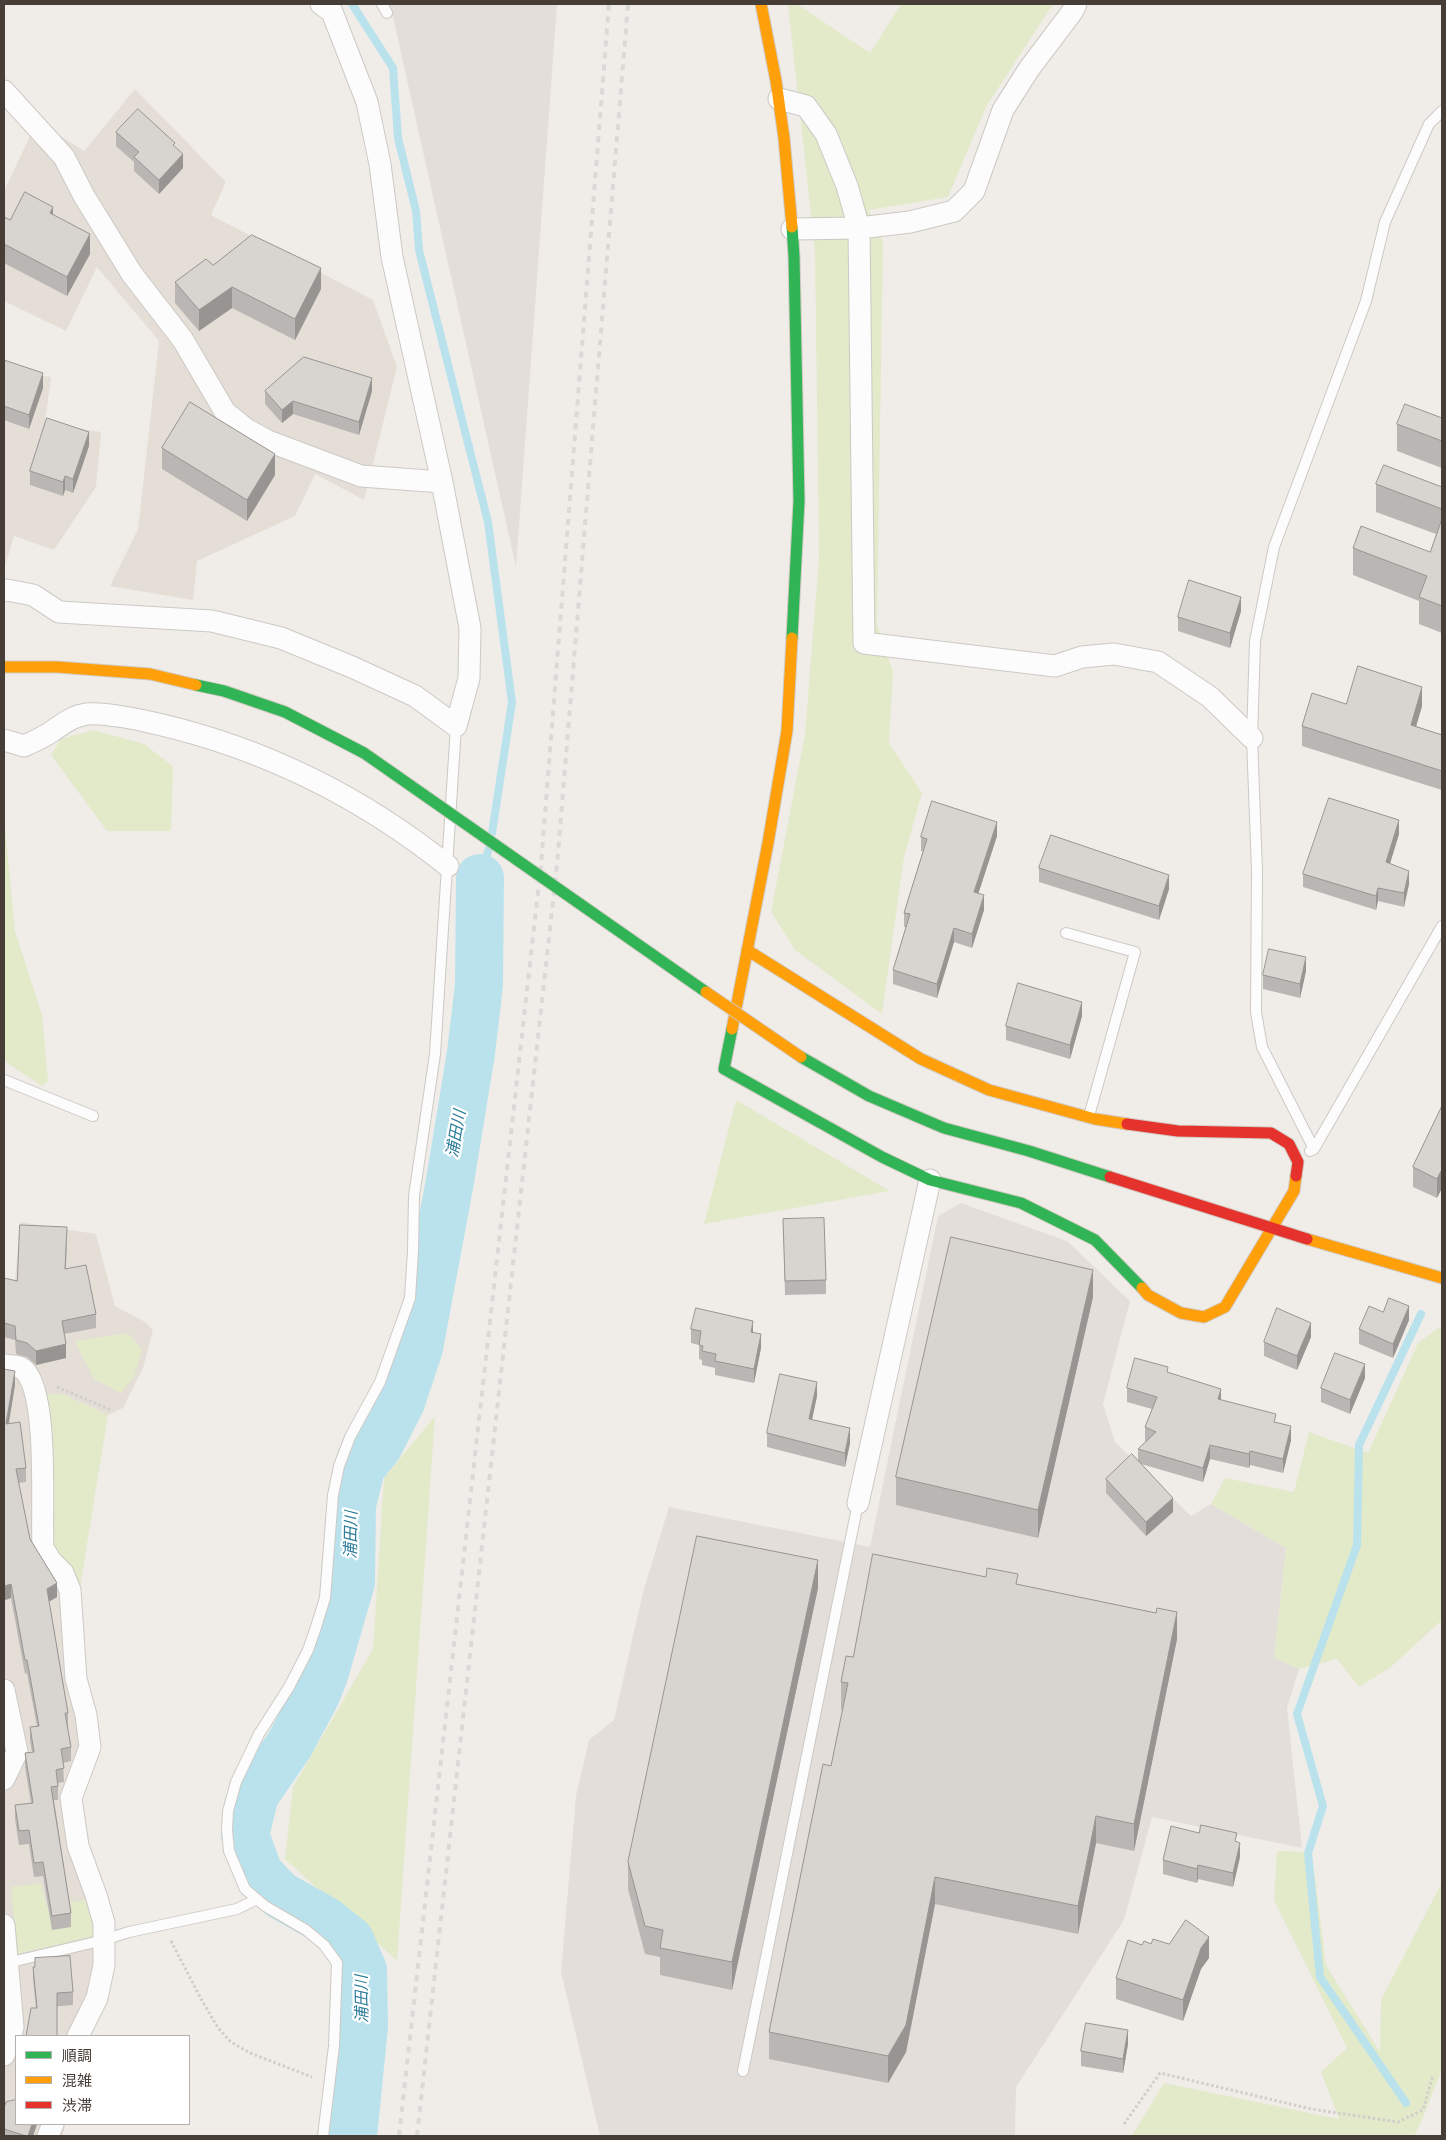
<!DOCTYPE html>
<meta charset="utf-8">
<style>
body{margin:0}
#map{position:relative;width:1446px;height:2140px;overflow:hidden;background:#f0ede9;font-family:"Varela Round","Noto Sans JP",sans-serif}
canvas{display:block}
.frame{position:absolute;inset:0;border:5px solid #463d36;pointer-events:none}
.legend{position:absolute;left:15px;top:2035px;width:175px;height:90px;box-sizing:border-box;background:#fff;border:1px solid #b5b1af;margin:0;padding:6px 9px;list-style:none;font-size:15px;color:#463d36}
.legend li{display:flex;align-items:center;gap:10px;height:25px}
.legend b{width:25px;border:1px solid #b5b1af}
</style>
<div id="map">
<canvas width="1446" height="2140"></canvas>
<div class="frame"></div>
<ul class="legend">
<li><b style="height:6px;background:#30b455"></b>順調</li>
<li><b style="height:6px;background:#ff9f0a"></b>混雑</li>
<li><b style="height:6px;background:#e5322d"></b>渋滞</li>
</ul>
</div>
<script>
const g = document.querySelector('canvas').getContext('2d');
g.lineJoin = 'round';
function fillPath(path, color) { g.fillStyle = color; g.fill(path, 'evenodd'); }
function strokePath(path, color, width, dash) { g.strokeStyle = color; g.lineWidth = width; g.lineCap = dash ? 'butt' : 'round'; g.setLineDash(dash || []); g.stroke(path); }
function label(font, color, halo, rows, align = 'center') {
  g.font = font + ' "Varela Round","Noto Sans JP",sans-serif'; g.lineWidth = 4.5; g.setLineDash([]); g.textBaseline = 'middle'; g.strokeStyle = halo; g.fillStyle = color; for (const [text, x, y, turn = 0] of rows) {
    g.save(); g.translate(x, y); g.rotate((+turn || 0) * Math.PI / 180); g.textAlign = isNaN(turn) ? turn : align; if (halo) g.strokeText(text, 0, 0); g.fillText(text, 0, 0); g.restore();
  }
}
const residential = new Path2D(`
 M135,89L226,182L211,215L373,300L397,367L364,500L315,474L295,516L197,561L193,600L110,586L138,529L159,341L97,267L66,331L4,301V191L37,121L84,151Z
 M4,370L51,377L45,423L101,432L96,487L54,550L14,536L6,563H4Z
 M20,1222L96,1234L115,1306L145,1322L153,1330L143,1368L123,1408L108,1415L62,1394L84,1679L78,1803L113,1946L112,1980L88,2036H16V2124H66L62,2136H4V1279L15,1280Z`);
const industrial = new Path2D(`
 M390,4H557L516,567Z
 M961,1203L1067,1241L1130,1301L1103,1404L1115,1442L1191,1516L1211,1504L1286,1548L1274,1658L1299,1669L1287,1708L1302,1848L1152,1817L1124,1920L1016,2087L1015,2136H600L561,1972L576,1796L589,1740L614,1720L643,1592L669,1507L870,1547L938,1216Z`);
const green = new Path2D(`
 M788,4H797L870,53L901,4H1053L987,105L948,197L869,210L883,242L877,624L893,672L889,743L922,793L904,857L882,1014L795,950L771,912L805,734L819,557L815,252Z
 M94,730L144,744L173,766L171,831H107L51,755L61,739Z
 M4,817L15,931L42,1015L48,1081L42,1086L4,1061Z
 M736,1100L890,1191L704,1224Z
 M1439,1327L1442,1328V1620L1391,1667L1359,1687L1337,1659L1299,1669L1274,1658L1286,1548L1211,1504L1225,1478L1294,1492L1309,1432L1368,1453L1418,1343Z
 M128,1333L142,1349L134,1377L121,1393L94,1379C88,1363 80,1357 76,1341Z
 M44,1394H62L108,1415L80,1587L60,1558L51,1540Z
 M435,1416L397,1961L285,1859L293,1787L373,1649L384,1478Z
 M1277,1851L1310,1852L1315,1877L1326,1965L1380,2052L1381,2000L1442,1882V2069L1422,2120L1414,2136H1130L1133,2134L1164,2083L1339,2119L1321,2072L1347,2048L1274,1900Z
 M41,1883L47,1907L92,1898L98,1935L17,1954L11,1887Z`);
const stream = new Path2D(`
 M352,4L393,68L398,138L416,211L419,250L488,522L512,702L492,833
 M480,878L490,845
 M1406,2103L1320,1977L1308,1853L1323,1806L1297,1714L1357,1545L1359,1445L1421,1314`);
const river = new Path2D(`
 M353,2136L364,2026L363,1970L350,1940L326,1921L280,1895L259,1873L245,1835L255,1795L290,1744L316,1695L324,1675L351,1582L352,1505L361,1468L378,1447L401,1402L419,1348L450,1181L471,1053L479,985L480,878`);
const path = new Path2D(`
 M57,1387L111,1410
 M171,1941L200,1997L218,2028L231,2042L250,2053L312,2077
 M1124,2124L1160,2073L1311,2109L1398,2122L1423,2110L1433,2075`);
const lane = new Path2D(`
 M382,4L387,13
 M1066,933L1135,952L1089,1116
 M4,1080L93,1116
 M1314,1149L1262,1047L1256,1012L1257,871L1252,738L1255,641L1274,547L1366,301L1385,222L1429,124L1442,111
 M1310,1151L1314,1149L1442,926
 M7,1963L104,1940L129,1932L237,1909L257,1899
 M743,2071L858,1503
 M323,2136L334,2046L337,1963L324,1945L306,1930L265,1906L245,1889L229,1851L227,1830L228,1811L236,1782L259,1734L289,1687L308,1650L316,1627L325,1598L333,1495L339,1466L350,1437L380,1382L410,1298L413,1251L414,1196L435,1054L456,726`);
const street = new Path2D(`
 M4,91L64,157L84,196L132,274L183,340L225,412L246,429L268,441L361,476L442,482
 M779,99L806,106L826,134L847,186L859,228L864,643L1055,666L1082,657L1114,654L1158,662L1210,697L1252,738
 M792,229L859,228L910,222L954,211L974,191L1003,110L1029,69L1072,12L1076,4
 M4,591L7,590L33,595L59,612L212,621L281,638L352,667L415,696L456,726L469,678L470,628L442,482L392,257L380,164L367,102L332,12L321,4
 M4,740L24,746C33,742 42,738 51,732C63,724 72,716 87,714C103,712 142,720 158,724C265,749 363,798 448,866
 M4,1365C11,1366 20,1365 25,1371C49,1397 41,1510 43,1548L51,1561L63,1573L70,1590L76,1679L86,1715L90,1747L71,1798L78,1846L96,1895L104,1923V1965L97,1998L78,2036
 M858,1503L930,1180
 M4,1690L17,1752L4,1779
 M4,1925L13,2027L4,2055
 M48,2136L53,2124`);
const fast = new Path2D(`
 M792,227L794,256L799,501L792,638
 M196,685L224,691L285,712L364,753
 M732,1029L724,1069L882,1157L930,1180L1021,1203L1095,1240L1142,1288
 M801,1057L869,1096L944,1128L1029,1151L1110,1177`);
const slow = new Path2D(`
 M761,4L776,81L784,138L792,227
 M4,667H57L150,674L196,685
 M747,950L921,1059L989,1090L1095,1119L1127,1124
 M732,1029L768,843L787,731L792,638
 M1307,1239L1442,1278
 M1142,1288L1148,1295L1181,1313L1204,1317L1225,1307L1294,1191L1296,1176`);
const jam = new Path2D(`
 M1127,1124L1178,1131L1271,1133L1289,1144L1298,1162L1296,1176
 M1110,1177L1307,1239`);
const rail = new Path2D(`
 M399,2136L541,865L609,4
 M417,2136L557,865L628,4`);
const fastBridge = new Path2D(`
 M364,753L706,992`);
const slowBridge = new Path2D(`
 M706,992L801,1057`);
const wall = new Path2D(`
 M116,132L175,147L183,168L159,194L134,171V162L116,146Z
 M53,215L90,254L67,296L4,263V217L10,220Z
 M213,265L321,289L295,340L232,308L199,331L175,303V282Z
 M4,360L43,388L29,429L4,420Z
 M265,391H372L359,435L293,414L282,423L265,404Z
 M1442,418V468L1397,451V424Z
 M89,446L73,493L65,490L63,496L30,485V471Z
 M162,448L275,475L247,521L162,469Z
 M1376,484L1442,487V633L1419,624V601L1353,575V548L1430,552L1436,534L1376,512Z
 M1241,611L1230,648L1178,631V617Z
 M1346,704L1422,706L1416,726L1442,735V790L1302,746V726Z
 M1399,834L1390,864L1409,884L1404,907L1378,901L1376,910L1303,887V874Z
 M997,836L978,894L984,910L972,948L954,942L937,998L893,984V970L906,927H904V913L923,851H921V837Z
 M1039,868L1169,889L1159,920L1039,882Z
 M1306,971L1300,998L1263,989V975Z
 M1082,1016L1070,1059L1006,1040V1026Z
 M1442,1106V1191L1441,1190L1437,1198L1413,1187V1167Z
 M783,1219L826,1280V1294L785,1295Z
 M67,1241L66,1269L96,1314V1328L64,1334L66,1358L36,1365L27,1357L16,1354L15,1340L4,1337V1278L17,1281Z
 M1093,1297L1038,1538L896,1505V1477Z
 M1383,1312L1409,1320L1393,1358L1359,1344V1329Z
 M691,1329L753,1332L761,1348L754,1383L715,1375V1368L702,1365V1360L699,1359V1345L691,1343Z
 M1311,1337L1297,1370L1264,1356V1342Z
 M4,1369L15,1385L9,1424L26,1468V1482L18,1483L30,1539L57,1597L49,1601L68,1713V1727H67L71,1747V1761L63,1763L64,1782L58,1783V1800H54L71,1913V1927L52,1930L43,1876L34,1877L29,1844L19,1845L15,1819V1805L31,1803L25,1767V1753L32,1752L30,1741V1727L37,1726L27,1673L25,1674L11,1598L5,1600L4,1598Z
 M1168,1373L1221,1400L1276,1422L1291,1440L1283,1473L1250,1465L1249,1468L1210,1459L1203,1482L1141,1464L1173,1512L1146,1536L1106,1493V1479L1138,1460V1449L1146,1442L1145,1441V1427L1152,1409L1127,1402V1388Z
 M1365,1378L1350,1414L1321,1402V1388Z
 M817,1396L812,1420L850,1443L845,1467L767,1447V1433Z
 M1018,1584L1177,1639L1134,1851L1096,1843L1078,1934L935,1904L906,2052L888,2083L769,2059V2032L831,1766L843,1710L841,1709V1682L853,1657Z
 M818,1588L732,1990L660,1975V1957L645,1954L628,1889V1862Z
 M1237,1842L1240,1857L1233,1887L1198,1879L1197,1883L1163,1874V1860Z
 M1151,1944L1209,1958L1201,1969L1183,2021L1116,1999V1978L1142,1945Z
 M35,1958L73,1992V2005L36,2008L33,1979V1967H35Z
 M1128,2044L1123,2073L1081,2066V2051Z
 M4,2108L16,2124H37L33,2136H4Z`);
const shadedWall = new Path2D(`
 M183,154V168L159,194V180Z
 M53,207V226L50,213Z
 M90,234V254L67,296V277Z
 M321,268V289L295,340V319Z
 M232,287V308L199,331V310Z
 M43,373V388L29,429V415Z
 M372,378V391L359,435V422Z
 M293,401V414L282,423V410Z
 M89,432V446L73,493V479Z
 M275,454V475L247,521V500Z
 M65,476V490L63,496V482Z
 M1241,597V611L1230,648V633Z
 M1422,687V706L1411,744V725Z
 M1399,820V834L1386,876V862Z
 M997,822V836L974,907V892Z
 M1409,871V884L1404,907V893Z
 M1169,875V889L1159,920V906Z
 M1378,888V901L1376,910V896Z
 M984,895V910L972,948V934Z
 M954,928V942L937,998V984Z
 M1306,957V971L1300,998V984Z
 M1082,1002V1016L1070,1059V1045Z
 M1441,1171V1190L1437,1198V1179Z
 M1093,1270V1297L1038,1538V1510Z
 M1409,1306V1320L1393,1358V1344Z
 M753,1321V1335L751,1332Z
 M1311,1323V1337L1297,1370V1356Z
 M761,1334V1348L754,1383V1369Z
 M66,1344V1358L36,1365V1351Z
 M1365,1364V1378L1350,1414V1400Z
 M15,1371V1385L6,1438V1424Z
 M817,1382V1396L809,1433V1419Z
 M1221,1389V1403L1218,1399Z
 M1291,1426V1440L1283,1473V1459Z
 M850,1428V1443L845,1467V1453Z
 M1210,1445V1459L1203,1482V1468Z
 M1250,1451V1465L1249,1468V1454Z
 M1173,1498V1512L1146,1536V1522Z
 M818,1560V1588L732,1990V1962Z
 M57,1583V1597L47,1603V1589Z
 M11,1584V1598L5,1600V1586Z
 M1177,1612V1639L1134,1851V1824Z
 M1096,1816V1843L1078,1934V1906Z
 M1240,1843V1857L1233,1887V1873Z
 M1198,1865V1879L1197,1883V1869Z
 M935,1877V1904L906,2052L888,2083V2056Z
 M1209,1937V1958L1201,1969L1183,2021V2000L1201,1948Z
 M1128,2030V2044L1123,2073V2059Z
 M32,2124H37L33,2136H28Z`);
const building = new Path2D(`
 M138,109L175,143L173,145L183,154L159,180L134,157L139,152L116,132Z
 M25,192L53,207L50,213L90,234L67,277L4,244V217L10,220Z
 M252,235L321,268L295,319L232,287L199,310L175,282L206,259L213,265Z
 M304,357L372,378L359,422L293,401L282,410L265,391Z
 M4,360L43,373L29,415L4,406Z
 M190,402L275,454L247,500L162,448Z
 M1405,404L1442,418V441L1397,424Z
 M47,418L89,432L73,479L65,476L63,482L30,471Z
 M1384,465L1442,487V509L1376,484Z
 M1442,519V606L1419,597L1427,576L1353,548L1361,526L1430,552Z
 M1189,580L1241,597L1230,633L1178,617Z
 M1358,666L1422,687L1411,725L1442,735V771L1302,726L1312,693L1346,704Z
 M1329,798L1399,820L1386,862L1409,871L1404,893L1378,888L1376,896L1303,874Z
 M932,801L997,822L974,892L984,895L972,934L954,928L937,984L893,970L910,914L904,913L927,839L921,837Z
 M1051,835L1169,875L1159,906L1039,868Z
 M1269,949L1306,957L1300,984L1263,975Z
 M1018,983L1082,1002L1070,1045L1006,1026Z
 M1442,1106V1172L1441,1171L1437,1179L1413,1167Z
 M824,1218L826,1280L785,1281L783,1219Z
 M20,1225L67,1227L65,1269L86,1265L96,1314L62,1321L66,1344L36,1351L27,1343L16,1340L15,1326L4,1323V1278L17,1281Z
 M951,1237L1093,1270L1038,1510L896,1477Z
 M1389,1298L1409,1306L1393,1344L1359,1329L1369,1306L1383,1312Z
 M696,1308L753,1321L751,1332L761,1334L754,1369L715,1361L716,1354L702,1351L703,1346L699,1345L701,1331L691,1329Z
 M1277,1308L1311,1323L1297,1356L1264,1342Z
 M1335,1353L1365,1364L1350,1400L1321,1388Z
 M1135,1358L1168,1367L1167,1372L1221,1389L1218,1399L1276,1414L1274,1422L1291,1426L1283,1459L1250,1451L1249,1454L1210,1445L1203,1468L1138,1449L1156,1432L1145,1427L1157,1397L1127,1388Z
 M4,1369L15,1371L6,1424L20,1422L26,1468L16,1469L30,1539L57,1583L47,1589L68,1713H65L71,1747L61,1749L64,1768L56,1770L58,1786L51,1787L71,1913L52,1916L43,1862L34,1863L29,1830L19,1831L15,1805L33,1803L25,1753L34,1752L30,1727L39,1726L27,1660H25L11,1584L5,1586L4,1584Z
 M780,1374L817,1382L809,1419L850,1428L845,1453L767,1433Z
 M1132,1454L1173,1498L1146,1522L1106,1479Z
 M697,1536L818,1560L732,1962L660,1948L663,1930L645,1926L628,1862Z
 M873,1554L986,1577L987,1568L1018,1574L1016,1584L1156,1613L1157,1608L1177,1612L1134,1824L1096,1816L1078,1906L935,1877L906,2025L888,2056L769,2032L823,1764L831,1766L848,1683L841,1682L846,1656L853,1657Z
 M1201,1825L1237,1833L1235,1841L1240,1843L1233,1873L1198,1865L1197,1869L1163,1860L1171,1826L1199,1833Z
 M1186,1920L1209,1937L1201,1948L1183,2000L1116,1978L1128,1940L1142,1945L1144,1941L1151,1944L1153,1939L1169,1944Z
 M70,1956L73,1992L57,1993V2036H26L31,2008H37L33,1967H35V1958Z
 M1086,2023L1128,2030L1123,2059L1081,2051Z
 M16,2100V2124H32L28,2136H26L4,2129V2108L6,2102Z`);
const waterNames = [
 ["浦田川",457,1134,-80],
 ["浦田川",352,1535,-89],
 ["浦田川",363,1999,-91]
];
fillPath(residential, '#e4ded6');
fillPath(industrial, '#e3deda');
fillPath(green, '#e2eaca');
strokePath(stream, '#bae2ed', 8);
strokePath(river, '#bae2ed', 48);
strokePath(lane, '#ccc9c5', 12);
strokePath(street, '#ccc9c5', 23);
strokePath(fast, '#d1cac1', 13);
strokePath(slow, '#d1cac1', 13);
strokePath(jam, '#d1cac1', 13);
strokePath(path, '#d1cdca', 3, [2.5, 2.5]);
strokePath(lane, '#fdfcfc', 10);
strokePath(street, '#fdfcfc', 21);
strokePath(fast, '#30b455', 11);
strokePath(slow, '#ff9f0a', 11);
strokePath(jam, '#e5322d', 11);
strokePath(rail, '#d9d9d8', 4, [6, 6]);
strokePath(fastBridge, '#d1cac1', 13, []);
strokePath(slowBridge, '#d1cac1', 13, []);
strokePath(fastBridge, '#30b455', 11);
strokePath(slowBridge, '#ff9f0a', 11);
fillPath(wall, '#bab6b3');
fillPath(shadedWall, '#979492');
fillPath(building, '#d8d4d0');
strokePath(building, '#979492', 1);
label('italic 16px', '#2b7c98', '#fff', waterNames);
</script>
